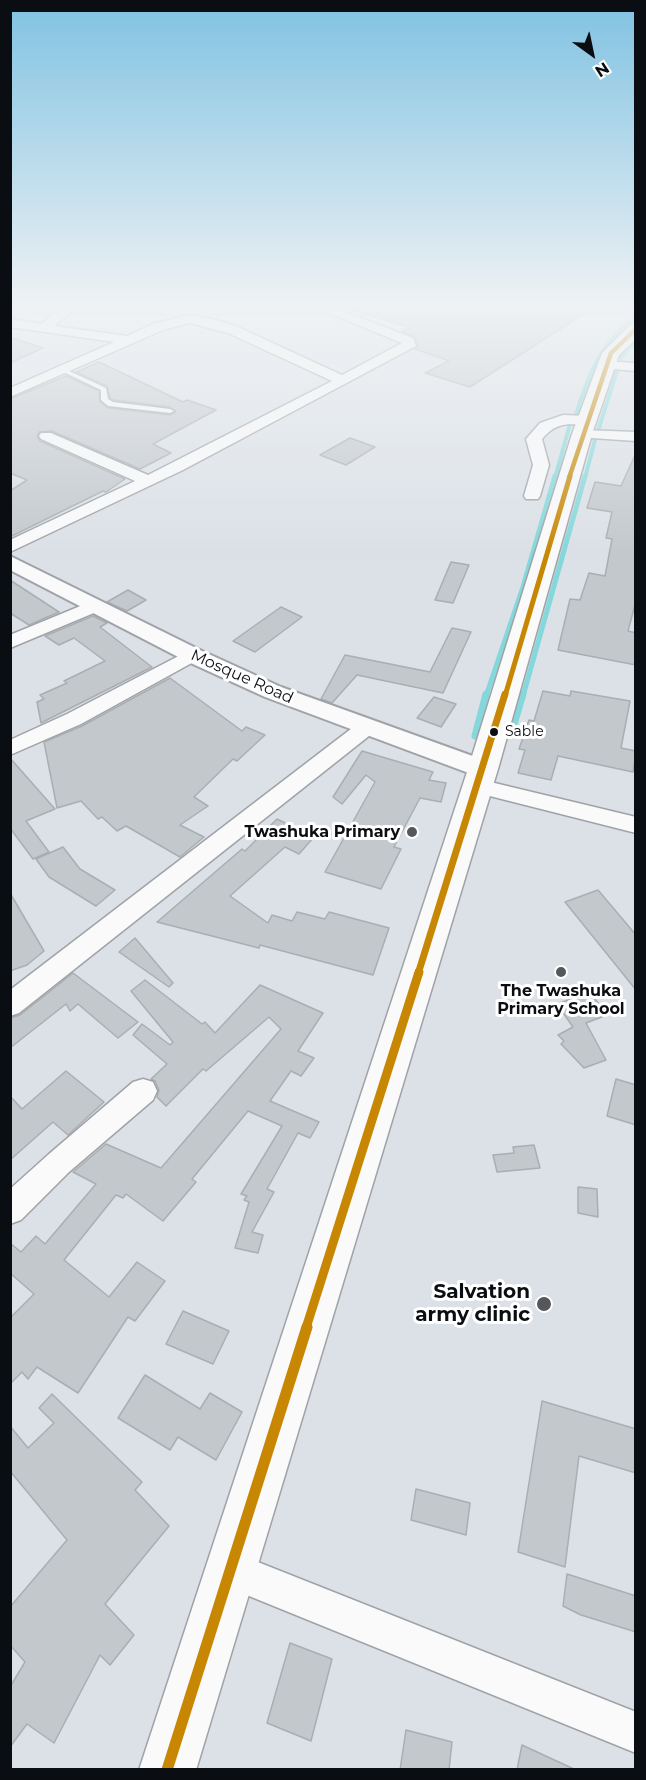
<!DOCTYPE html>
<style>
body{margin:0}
#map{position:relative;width:646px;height:1780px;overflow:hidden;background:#dce1e7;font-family:Montserrat,sans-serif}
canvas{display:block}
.frame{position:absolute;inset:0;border:12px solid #0a0d11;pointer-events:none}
.north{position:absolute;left:562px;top:24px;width:60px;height:60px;-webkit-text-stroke:4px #fff;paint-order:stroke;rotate:147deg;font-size:16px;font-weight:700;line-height:24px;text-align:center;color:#0a0d11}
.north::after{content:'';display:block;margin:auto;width:21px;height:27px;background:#0a0d11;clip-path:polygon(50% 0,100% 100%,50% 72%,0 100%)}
</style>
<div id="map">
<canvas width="646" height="1780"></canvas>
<div class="frame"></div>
<div class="north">N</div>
</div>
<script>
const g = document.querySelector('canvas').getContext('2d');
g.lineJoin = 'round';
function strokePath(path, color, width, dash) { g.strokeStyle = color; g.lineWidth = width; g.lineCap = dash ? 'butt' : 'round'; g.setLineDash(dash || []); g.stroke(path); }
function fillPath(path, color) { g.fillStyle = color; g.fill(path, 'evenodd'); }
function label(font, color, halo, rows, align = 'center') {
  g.font = font + ' Montserrat,sans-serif'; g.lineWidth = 6; g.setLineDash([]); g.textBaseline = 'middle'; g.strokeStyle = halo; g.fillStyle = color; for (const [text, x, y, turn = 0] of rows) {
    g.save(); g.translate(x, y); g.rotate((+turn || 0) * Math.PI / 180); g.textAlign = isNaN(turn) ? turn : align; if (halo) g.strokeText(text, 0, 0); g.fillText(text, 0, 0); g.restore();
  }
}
const streamFar2 = new Path2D(`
 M621,358L636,340
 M576,414C590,372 599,344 636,317
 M597,434L618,368
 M555,478L570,424
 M585,478L596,436`);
const streamFar1 = new Path2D(`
 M486,696L523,587L555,476
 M523,696L585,476`);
const stream = new Path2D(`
 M512,731L523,694
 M475,736L486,694`);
const building = new Path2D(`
 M354,306H596L470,387L425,373L449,361L415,349L418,347L415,337L402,331L410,328L354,310Z
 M10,337L43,348L10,363Z
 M99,362L183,402L187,400L216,410L153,444L171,453L140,469L52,431L39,432L37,437L40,441L125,479L106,492L103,491L10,537V491L27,480L10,473V399L66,376L99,391L100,402L108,408L170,415L176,412L170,407L114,400L110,398L107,386L76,372Z
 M350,438L375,447L346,465L320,455Z
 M636,453V601L628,631L636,633V665L558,650L570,599L580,600L589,573L605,576L612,539L606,538L612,512L587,508L595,482L621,486Z
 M451,562L469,565L453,603L435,600Z
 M10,580L59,612L29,625L10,613Z
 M128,590L146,600L127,611L107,602Z
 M281,607L302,617L255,652L233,641Z
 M93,616L107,623L100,627L152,667L41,723L37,702L44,699L40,695L67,683L64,681L105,661L74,638L59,645L45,636Z
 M452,628L471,632L443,693L357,675L332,703L321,699L345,655L430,672Z
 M170,678L242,731L246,727L265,735L237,761L233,759L194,797L208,806L180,825L204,837L180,857L126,826L117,831L102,817L98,819L81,801L57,808L44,742L82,726Z
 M543,691L570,696L571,691L630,701L621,748L636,751L633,772L558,756L551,780L518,773L525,750L519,749L529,720L534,721Z
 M434,697L456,704L441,727L417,718Z
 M362,751L433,772L429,780L446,783L441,802L420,798L394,847L401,849L381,889L325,872L375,782L366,775L342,804L333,797Z
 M10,758L55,809L26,821L49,852L33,859L10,828Z
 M277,819L314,837L299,854L285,847L230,896L268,923L272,915L292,921L297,912L325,919L329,912L389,928L373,975L260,945L259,948L157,922L242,849L245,851Z
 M63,847L80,869L115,890L96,906L49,877L36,859Z
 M598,890L636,935V990L565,902Z
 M10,893L44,951L27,965L10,971Z
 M135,938L173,983L169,987L119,952Z
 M73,973L138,1022L118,1038L78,1004L70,1011L66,1004L10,1048V1018L20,1015Z
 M145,980L202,1024L205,1022L215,1033L260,985L323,1013L298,1051L314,1058L301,1076L291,1071L270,1101L319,1122L310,1138L298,1133L267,1189L274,1192L252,1232L263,1235L258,1253L235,1248L249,1202L244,1200L247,1196L241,1194L282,1126L248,1111L192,1179L196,1182L163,1221L126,1194L123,1198L116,1195L64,1260L109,1297L137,1262L165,1281L135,1321L128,1317L78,1393L37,1367L28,1379L22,1372L10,1384V1318L34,1294L10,1273V1243L21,1252L36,1236L45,1244L96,1184L73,1172L106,1144L161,1168L281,1029L269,1017L206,1071L203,1069L166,1106L157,1097L159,1090L155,1081L151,1079L167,1064L133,1035L142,1024L170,1045L173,1042L131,991Z
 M590,992L607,1015L586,1023L606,1060L584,1068L561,1044L564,1041L558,1035L573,1027L557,1004Z
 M66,1071L104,1102L68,1135L53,1122L10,1160V1096L22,1109Z
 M616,1079L636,1085V1125L607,1116Z
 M534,1145L540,1168L497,1172L493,1155L514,1153L513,1147Z
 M578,1187L597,1189L598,1217L578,1213Z
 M183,1311L229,1331L213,1364L166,1344Z
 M145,1375L200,1409L210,1393L242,1412L216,1460L178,1437L170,1450L118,1418Z
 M52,1394L142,1482L135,1490L169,1526L105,1604L134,1635L110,1665L100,1655L54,1743L27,1724L10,1747V1687L25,1662L10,1645V1607L67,1540L10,1471V1426L28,1448L54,1423L39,1408Z
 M542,1401L636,1429V1473L579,1456L565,1567L518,1552Z
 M416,1489L470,1503L466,1535L411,1520Z
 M567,1574L636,1596V1632L581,1615L563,1606Z
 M290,1643L332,1659L311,1741L267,1723Z
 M406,1730L452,1742L449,1770H400Z
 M522,1745L576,1770H517Z`);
const service = new Path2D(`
 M61,369H65L106,388L108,399L113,402L170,409L174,411L170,413L108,406L101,400V390L61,371Z`);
const minor = new Path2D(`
 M65,306H79L54,326L127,336L153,324L190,315L213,319L238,327L342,375L402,343L312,306H330L413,338L416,346L183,470L10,552V540L135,481L41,439L39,436L41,433H51L148,475L332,381L228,333L190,323L163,330L10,397V388L114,342L10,327V319L41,324Z
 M606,361L636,363V371L601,368L599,365L601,362Z
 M563,415L587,416L594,420C582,432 563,413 542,439L549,465L540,496L538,499H526L524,496L533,465L526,439L540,423Z
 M582,430L636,432V441L577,437L575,434Z
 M95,600L101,602L104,606L101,610L10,648V635Z
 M192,649L199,651L202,655L199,659L81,724L10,755V740L67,714Z
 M367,720L374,722L377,727L374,732L19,1013L10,1016V990L360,722Z
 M478,779L636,817V833L470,791L467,786L470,781Z
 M143,1079L153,1082L157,1091L153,1100L69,1172L21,1220L10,1224V1189L49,1154L133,1082Z
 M230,1551L636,1712V1753L217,1583L211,1570L217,1557Z`);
const tertiary = new Path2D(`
 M10,556L200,650L281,687L492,763L496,769L492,775L483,778L474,775L265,697L184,660L10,570Z`);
const secondary = new Path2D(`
 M636,324V339L619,355L592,434L498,769L196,1770H139L468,769L572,434L602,353L630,325Z`);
const bus1Far4 = new Path2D(`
 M569,478L611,353L636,329`);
const bus1Far3 = new Path2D(`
 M505,696L570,476`);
const bus1Far2 = new Path2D(`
 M418,974L505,694`);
const bus1Far1 = new Path2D(`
 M306,1328L419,972`);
const bus1 = new Path2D(`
 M167,1770L307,1327`);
const markers = [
 [494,732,5,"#0a0d11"],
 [412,832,6,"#54575c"],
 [561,972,6,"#54575c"],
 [544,1304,8,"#54575c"]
];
const busNames = [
 ["Sable",505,732]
];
const streetNames = [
 ["Mosque Road",242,677,24]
];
const poiNames = [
 ["Twashuka Primary",400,832],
 ["The Twashuka",561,991,"center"],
 ["Primary School",561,1009,"center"]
];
const nearPoinames = [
 ["Salvation",530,1292],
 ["army clinic",530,1315]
];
strokePath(streamFar2, '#84d7da', 4);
strokePath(streamFar1, '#84d7da', 5);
strokePath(stream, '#84d7da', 7);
fillPath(building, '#c3c8cd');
strokePath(building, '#a9aeb2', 1.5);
strokePath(service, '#9fa3a8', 3);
strokePath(minor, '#9fa3a8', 3);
strokePath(tertiary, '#9fa3a8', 4);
strokePath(secondary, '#9fa3a8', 3);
fillPath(service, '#fafafb');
fillPath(minor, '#fafafb');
fillPath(tertiary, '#fafafb');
fillPath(secondary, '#fafafb');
strokePath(bus1Far4, '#c88703', 4.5);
strokePath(bus1Far3, '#c88703', 5);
strokePath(bus1Far2, '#c88703', 7);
strokePath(bus1Far1, '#c88703', 9);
strokePath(bus1, '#c88703', 11);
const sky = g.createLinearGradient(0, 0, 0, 555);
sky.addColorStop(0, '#80c2e2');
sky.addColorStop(0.55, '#eff2f4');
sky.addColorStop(1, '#eff2f400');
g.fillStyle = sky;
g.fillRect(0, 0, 646, 555);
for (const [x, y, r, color] of markers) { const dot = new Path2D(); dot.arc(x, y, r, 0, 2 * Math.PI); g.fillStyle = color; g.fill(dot); strokePath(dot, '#fff', 2); }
label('14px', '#0a0d11', '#fff', busNames, 'left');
label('16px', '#0a0d11', '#fff', streetNames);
label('bold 16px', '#0a0d11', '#fff', poiNames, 'right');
label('bold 20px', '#0a0d11', '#fff', nearPoinames, 'right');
</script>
